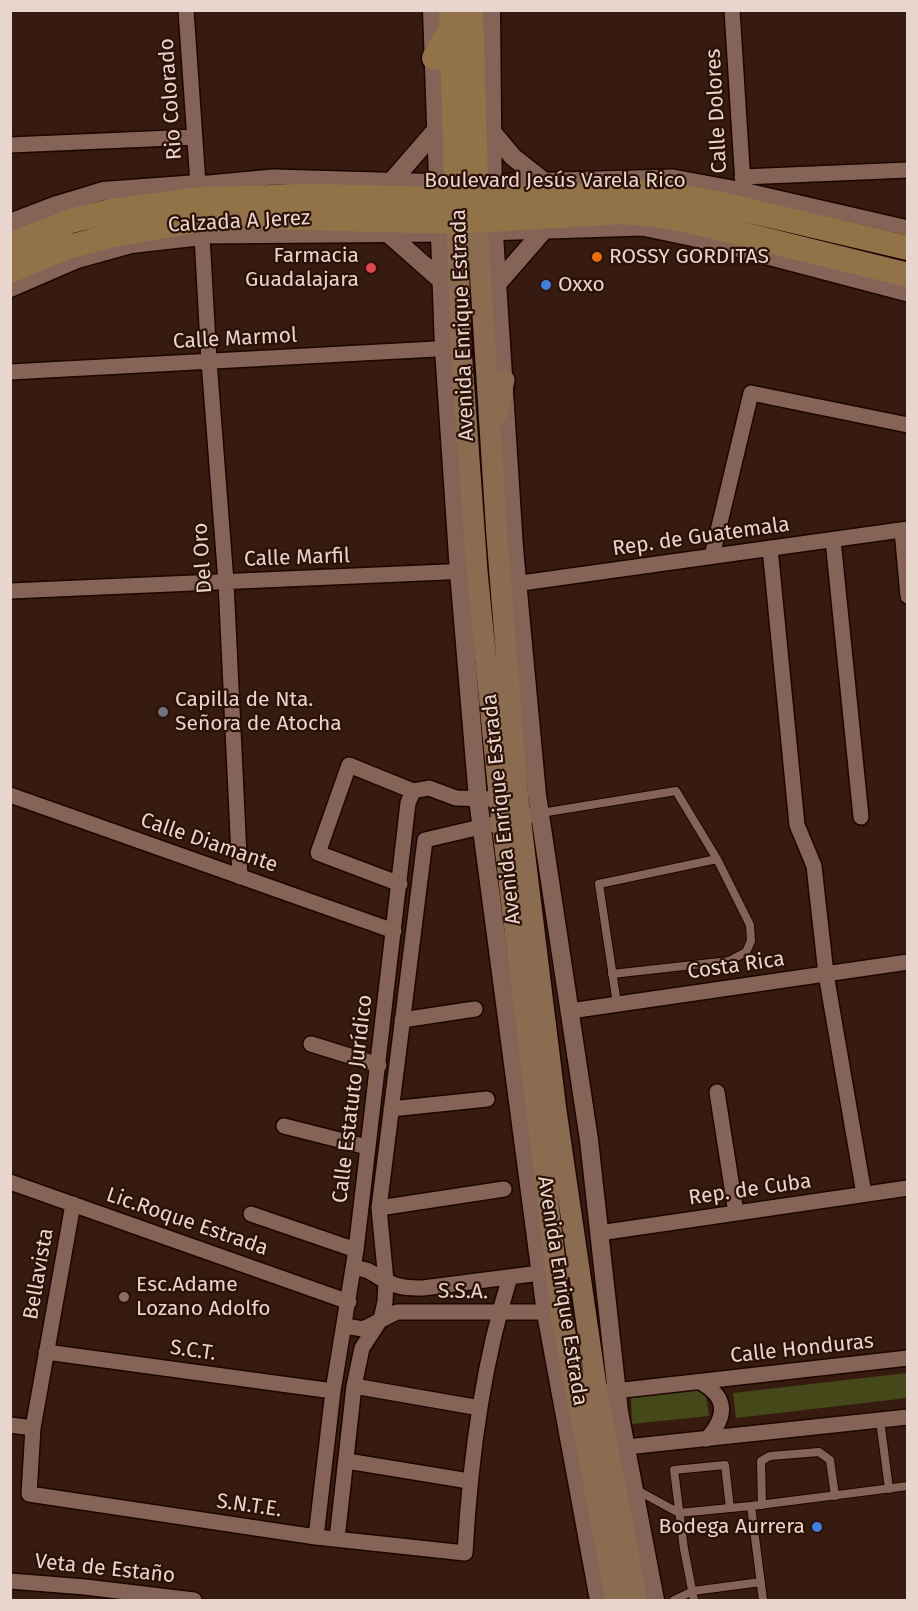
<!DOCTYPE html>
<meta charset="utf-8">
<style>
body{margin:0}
#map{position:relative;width:918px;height:1611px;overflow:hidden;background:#371b10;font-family:"Fira Sans",sans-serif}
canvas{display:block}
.frame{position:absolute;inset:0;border:12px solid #e8d5cd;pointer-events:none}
</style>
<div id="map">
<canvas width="918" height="1611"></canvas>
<div class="frame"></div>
</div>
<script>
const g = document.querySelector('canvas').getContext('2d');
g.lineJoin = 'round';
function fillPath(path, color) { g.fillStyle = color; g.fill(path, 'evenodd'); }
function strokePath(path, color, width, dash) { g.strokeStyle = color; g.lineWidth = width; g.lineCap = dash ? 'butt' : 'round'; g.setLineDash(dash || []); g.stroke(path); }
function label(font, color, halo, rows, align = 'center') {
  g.font = font + ' "Fira Sans",sans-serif'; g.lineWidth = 4.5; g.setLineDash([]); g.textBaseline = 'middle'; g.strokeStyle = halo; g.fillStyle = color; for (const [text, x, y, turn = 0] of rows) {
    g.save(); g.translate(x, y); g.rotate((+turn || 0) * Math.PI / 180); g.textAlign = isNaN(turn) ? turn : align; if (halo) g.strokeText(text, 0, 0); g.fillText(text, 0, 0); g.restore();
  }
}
const green = new Path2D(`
 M907,1373V1398L736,1418L733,1393Z
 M705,1388L709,1416L632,1424L631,1397Z`);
const service = new Path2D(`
 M541,813L676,791L717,859L750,925L751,941L746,952L729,961L612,974
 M617,1004L599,884L717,859
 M880,1420L889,1489
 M635,1489L679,1513L751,1506L908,1486
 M762,1505L761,1461L770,1456L819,1452L830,1460L835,1496
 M751,1506L763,1600
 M674,1600L693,1591L761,1582
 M694,1600L684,1549L674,1470L725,1465L730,1508`);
const minor = new Path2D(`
 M186,10L198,184L273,177L448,182
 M732,10L744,200
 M10,145L195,137
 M742,177L908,170
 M481,182L673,177L743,190L908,228
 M485,233L642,228L718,244L908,294
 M10,372L454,348
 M902,530L908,596
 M833,540L861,817
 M770,548L797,825L814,866L826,974L864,1194
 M712,556L751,393L908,425
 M507,585L908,529
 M10,591L469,571
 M10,795L394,931
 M240,877L226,582L209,361L202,236L452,234
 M400,884L318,853L349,765L413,791
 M570,1011L908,962
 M402,1020L475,1009
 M311,1044L379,1065
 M717,1092L736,1213
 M391,1109L487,1099
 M284,1126L367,1147
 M10,1182L349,1302
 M73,1204L33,1428L29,1494L316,1537L465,1553C470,1460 482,1366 510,1277
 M379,1208L504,1189
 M251,1214L356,1250
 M599,1233L908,1188
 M353,1268C373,1269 372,1275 388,1282C400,1288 410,1288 423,1288L579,1268
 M345,1326L363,1329L397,1312H557
 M46,1352L333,1391
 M700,1382C728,1397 727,1416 707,1439
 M354,1386L480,1408
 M606,1392L908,1358
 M10,1425L33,1428
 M617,1448L908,1417
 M347,1461L469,1481
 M316,1537L333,1391L356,1250L408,803L413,791L429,788L456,798L490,799
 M337,1539L354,1386L362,1348L381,1319L385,1302L386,1281L379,1208L425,840L540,813
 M10,1581L85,1587L194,1600`);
const tertiary = new Path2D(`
 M432,10L444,349L459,572L478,799L546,1313L599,1600
 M491,10L493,219L514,548L537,795L589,1140L619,1412L655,1600
 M493,133L513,157L541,179
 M392,181L437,129
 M10,223L57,205L103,191L198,184
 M390,235L442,281
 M497,284L544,230
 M10,288L77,259L131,244L202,236`);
const secondary = new Path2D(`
 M477,220L497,537L518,800L556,1111L597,1393L637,1600
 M457,222L461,348L477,571L500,805L561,1312L616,1600
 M497,414L504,380`);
const primary = new Path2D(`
 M451,10L457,215
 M471,10L477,215
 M434,58L452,27
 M10,245L71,221L111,211L201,199L313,196L494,200L638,192L673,195L708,201L908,248
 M10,271L65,248L113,235L200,220L262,217L457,222L622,212L665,216L702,224L908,275`);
const markers = [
 [597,257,6,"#e8710a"],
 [371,268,6,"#e0444e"],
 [546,285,6,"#3f7fe0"],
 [163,712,6,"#6b7280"],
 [124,1297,6,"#8d6e63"],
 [817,1527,6,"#3f7fe0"]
];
const streetNames = [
 ["Rio Colorado",171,99,-94],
 ["Calle Dolores",717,111,-93],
 ["Boulevard Jesús Varela Rico",555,181],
 ["Calzada A Jerez",239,222,-3],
 ["Avenida Enrique Estrada",463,325,-92],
 ["Calle Marmol",235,339,-3],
 ["Rep. de Guatemala",701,537,-8],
 ["Del Oro",203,558,-94],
 ["Calle Marfil",297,558,-2],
 ["Avenida Enrique Estrada",502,809,-96],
 ["Calle Diamante",209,843,19],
 ["Costa Rica",736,966,-8],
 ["Calle Estatuto Jurídico",353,1099,-83],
 ["Rep. de Cuba",750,1190,-8],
 ["Lic.Roque Estrada",187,1222,19],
 ["Bellavista",39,1274,-80],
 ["Avenida Enrique Estrada",562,1291,81],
 ["S.S.A.",463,1292,1],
 ["Calle Honduras",802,1349,-6],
 ["S.C.T.",193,1351,8],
 ["S.N.T.E.",249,1506,8],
 ["Veta de Estaño",105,1569,6]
];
const poiNames = [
 ["Farmacia",359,256,"right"],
 ["Guadalajara",359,280,"right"],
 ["ROSSY GORDITAS",609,257],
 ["Oxxo",558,285],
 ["Capilla de Nta.",175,700],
 ["Señora de Atocha",175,724],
 ["Esc.Adame",136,1285],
 ["Lozano Adolfo",136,1309],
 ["Bodega Aurrera",805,1527,"right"]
];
fillPath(green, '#454818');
strokePath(service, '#1d0500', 10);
strokePath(minor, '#1d0500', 18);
strokePath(tertiary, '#1d0500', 21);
strokePath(secondary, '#1d0500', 24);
strokePath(primary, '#1d0500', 27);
strokePath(service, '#856457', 8);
strokePath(minor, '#856457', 15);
strokePath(tertiary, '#856457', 18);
strokePath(secondary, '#8c6c50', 21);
strokePath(primary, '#927348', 24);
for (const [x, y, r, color] of markers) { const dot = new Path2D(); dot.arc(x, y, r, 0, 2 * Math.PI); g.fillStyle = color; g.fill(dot); strokePath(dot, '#2c1107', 2); }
label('21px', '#e8d5cd', '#2c1107', streetNames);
label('21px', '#e8d5cd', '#2c1107', poiNames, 'left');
</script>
